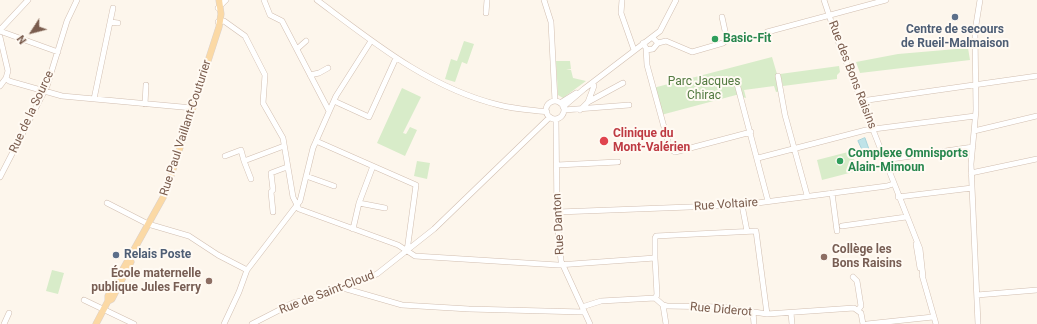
<!DOCTYPE html>
<meta charset="utf-8">
<style>
body{margin:0}
#map{position:relative;width:1037px;height:324px;overflow:hidden;background:#fdf6ec;font-family:Roboto,sans-serif}
canvas{display:block}
.north{position:absolute;left:12px;top:12px;width:40px;height:40px;-webkit-text-stroke:3px #fffaf3;paint-order:stroke;rotate:234deg;font-size:11px;font-weight:700;line-height:16px;text-align:center;color:#7a5c4d}
.north::after{content:'';display:block;margin:auto;width:14px;height:18px;background:#7a5c4d;clip-path:polygon(50% 0,100% 100%,50% 72%,0 100%)}
</style>
<div id="map">
<canvas width="1037" height="324"></canvas>
<div class="north">N</div>
</div>
<script>
const g = document.querySelector('canvas').getContext('2d');
g.lineJoin = 'round';
function fillPath(path, color) { g.fillStyle = color; g.fill(path, 'evenodd'); }
function strokePath(path, color, width, dash) { g.strokeStyle = color; g.lineWidth = width; g.lineCap = dash ? 'butt' : 'round'; g.setLineDash(dash || []); g.stroke(path); }
function label(font, color, halo, rows, align = 'center') {
  g.font = font + ' Roboto,sans-serif'; g.lineWidth = 4; g.setLineDash([]); g.textBaseline = 'middle'; g.strokeStyle = halo; g.fillStyle = color; for (const [text, x, y, turn = 0] of rows) {
    g.save(); g.translate(x, y); g.rotate((+turn || 0) * Math.PI / 180); g.textAlign = isNaN(turn) ? turn : align; if (halo) g.strokeText(text, 0, 0); g.fillText(text, 0, 0); g.restore();
  }
}
const green = new Path2D(`
 M464,41L474,44L467,64L462,62L455,82L445,79L451,59L457,61Z
 M968,48L970,60L860,73L856,62L898,54Z
 M772,57L782,91L776,92L774,86L744,90L746,98L736,95L661,115L653,88Z
 M556,61H570L571,69L566,70H571L573,78L586,81L563,98L558,95Z
 M839,66L840,72L837,75V79L783,86L780,74Z
 M402,88L421,97L403,133L406,134L410,127L417,130L405,156L377,143Z
 M852,151L857,171L822,180L817,160Z
 M417,161L430,163L427,179L414,176Z
 M52,270L64,273L58,294L46,291Z`);
const water = new Path2D(`
 M865,138L870,152L864,154L858,141Z`);
const minor = new Path2D(`
 M264,0L270,15L282,21L329,111
 M317,0C373,42 429,88 499,105C514,109 531,110 547,112
 M544,0L551,22L555,101
 M622,0L621,13L634,50
 M824,0L836,36L920,249L923,277
 M218,8L226,0
 M486,13L487,0
 M110,22L118,23
 M218,22L224,21L245,36L265,75L263,103L283,138L293,197L299,209L398,245L415,256L558,265L655,258V238L656,236L756,231L767,314
 M0,30L28,0
 M0,31L58,52
 M767,32L886,0
 M0,37L8,71L6,78L0,86
 M652,37L658,43L666,41L692,52L723,43L727,40L722,17
 M643,43L646,48L647,65L670,149L675,152L679,151L751,132
 M297,49L306,41
 M646,50L653,49L658,43
 M310,75L319,73L328,68
 M778,76L785,115L807,195
 M6,78L9,81L62,96L193,108
 M736,80L768,201
 M94,99L113,8
 M334,101L369,117L396,58
 M861,101L1037,76
 M546 110a9 9 0 1 1 18 0a9 9 0 1 1-18 0Z
 M588,102L594,86L592,83
 M560,103L576,93
 M145,104L146,85
 M563,107L584,89L660,31L676,0
 M564,110L629,105
 M580,110L588,102L623,83
 M556,119L557,219L561,261L590,324
 M974,131L1037,116
 M316,141L416,185L407,251
 M225,156L241,150L244,161
 M758,158L866,130L975,116
 M884,160L973,147
 M557,165L618,162
 M971,173L1037,159
 M306,176L334,186
 M0,177L47,86L67,21L77,0
 M251,179L244,161L284,146
 M832,193L837,231
 M898,197L972,188
 M107,203L148,224L189,236L218,255L247,270
 M359,203L385,208
 M742,205L747,231
 M273,212L271,192L273,190L271,173L287,167
 M558,212L742,205L887,186L893,184
 M842,226L906,217
 M353,229L359,203L373,166
 M916,244L920,268
 M655,258L657,295L655,298
 M922,275L936,324
 M853,277L857,281L861,306L858,310
 M343,288L402,305L469,309L583,312
 M977,295L1037,290
 M84,300L134,324
 M663,305L666,324
 M582,307L601,301L655,298L663,305L667,306L721,307L767,314L854,308L861,313L863,324
 M753,312L754,324
 M791,313L792,324
 M4,324L9,313
 M224,324L239,292L247,270L300,201L313,148L336,96L371,41
 M252,324L293,303L325,295L377,274L434,229L550,117
 M867,324L933,317
 M978,324L971,164L976,110L975,31L980,0`);
const major = new Path2D(`
 M108,301L112,299L131,262
 M96,324L108,301V296L165,194L219,27L221,14L219,0`);
const markers = [
 [955,17,4,"#5c6f8a"],
 [715,39,4,"#2e9e5b"],
 [604,141,5,"#e0444e"],
 [840,161,4,"#2e9e5b"],
 [116,255,4,"#5c6f8a"],
 [824,257,4,"#8d6e63"],
 [209,281,4,"#8d6e63"]
];
const serviceNames = [
 ["Centre de secours",955,30],
 ["de Rueil-Malmaison",955,44],
 ["Relais Poste",124,255,"left"]
];
const leisureNames = [
 ["Basic-Fit",723,39],
 ["Complexe Omnisports",848,154],
 ["Alain-Mimoun",848,168]
];
const streetNames = [
 ["Rue des Bons Raisins",852,75,69],
 ["Rue de la Source",32,112,-65],
 ["Rue Paul Vaillant-Couturier",186,128,-72],
 ["Rue Voltaire",726,205,-4],
 ["Rue Danton",559,224,-93],
 ["Rue de Saint-Cloud",327,293,-21],
 ["Rue Diderot",721,310,5]
];
const parkNames = [
 ["Parc Jacques",704,82],
 ["Chirac",704,96]
];
const healthNames = [
 ["Clinique du",613,134],
 ["Mont-Valérien",613,148]
];
const educationNames = [
 ["Collège les",832,250],
 ["Bons Raisins",832,264],
 ["École maternelle",201,274,"right"],
 ["publique Jules Ferry",201,288,"right"]
];
fillPath(green, '#d8ecc9');
fillPath(water, '#bfe3e8');
strokePath(water, '#a5d3da', 1);
strokePath(minor, '#d1beb0', 6);
strokePath(major, '#dad1cd', 7);
strokePath(minor, '#fff', 5);
strokePath(major, '#fbd9a5', 6);
for (const [x, y, r, color] of markers) { const dot = new Path2D(); dot.arc(x, y, r, 0, 2 * Math.PI); g.fillStyle = color; g.fill(dot); strokePath(dot, '#fffaf3', 1.5); }
label('bold 12px', '#4e5e75', '#fffaf3', serviceNames);
label('bold 12px', '#27864d', '#fffaf3', leisureNames, 'left');
label('12px', '#7a5c4d', '#fffaf3', streetNames);
label('12px', '#537a41', '#fffaf3', parkNames);
label('bold 12px', '#be3a42', '#fffaf3', healthNames, 'left');
label('bold 12px', '#785e54', '#fffaf3', educationNames, 'left');
</script>
